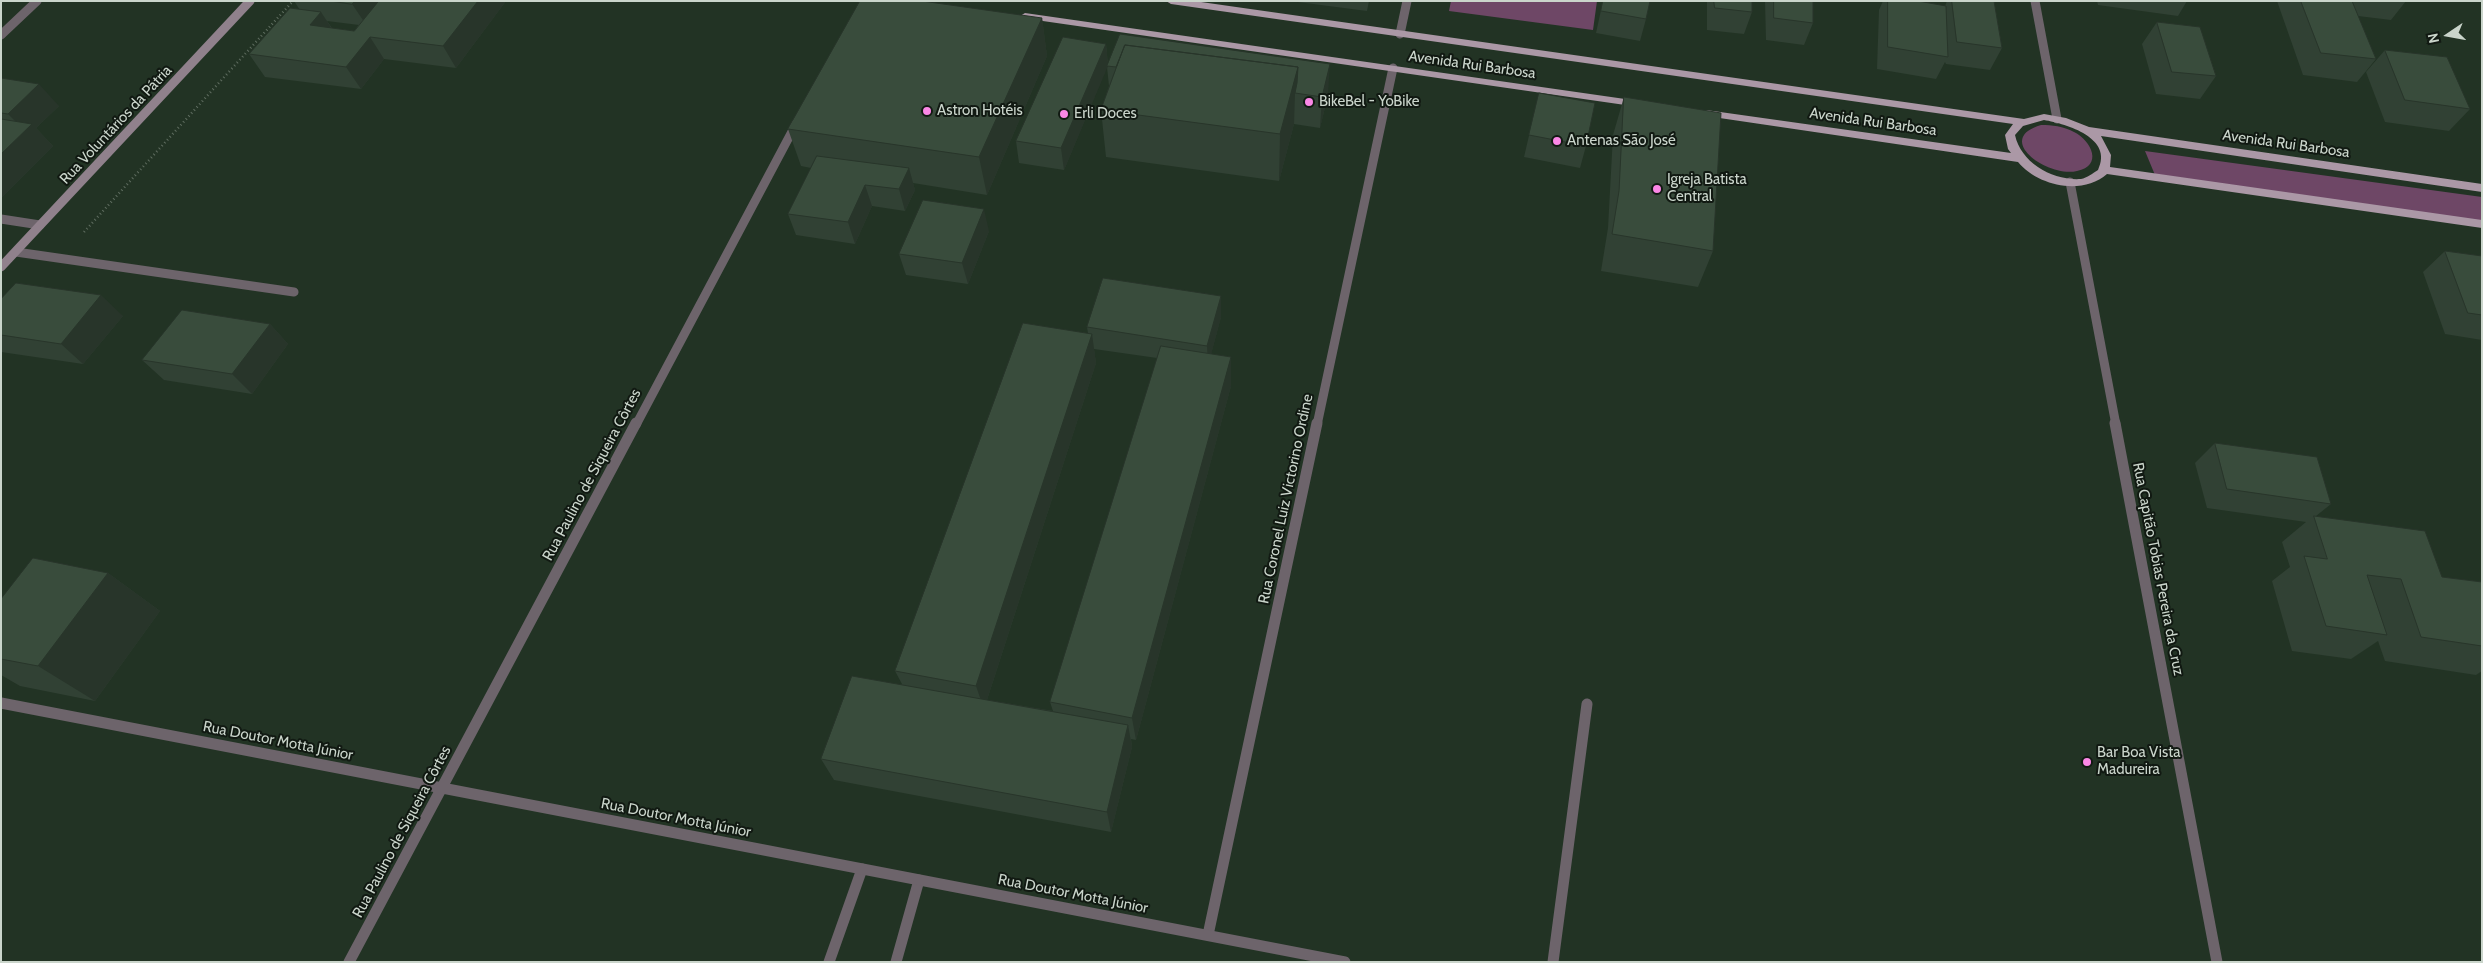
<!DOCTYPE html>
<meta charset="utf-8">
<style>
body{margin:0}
#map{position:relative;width:2483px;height:963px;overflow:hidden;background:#223324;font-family:Cabin,sans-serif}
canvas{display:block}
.frame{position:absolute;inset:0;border:2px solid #cad5cb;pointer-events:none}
.north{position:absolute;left:2423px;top:10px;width:50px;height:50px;-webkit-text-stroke:4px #111912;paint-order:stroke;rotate:258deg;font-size:14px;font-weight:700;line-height:20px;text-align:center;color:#cad5cb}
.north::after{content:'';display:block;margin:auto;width:18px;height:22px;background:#cad5cb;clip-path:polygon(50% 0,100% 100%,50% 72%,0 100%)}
</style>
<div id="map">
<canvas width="2483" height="963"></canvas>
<div class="frame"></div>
<div class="north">N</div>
</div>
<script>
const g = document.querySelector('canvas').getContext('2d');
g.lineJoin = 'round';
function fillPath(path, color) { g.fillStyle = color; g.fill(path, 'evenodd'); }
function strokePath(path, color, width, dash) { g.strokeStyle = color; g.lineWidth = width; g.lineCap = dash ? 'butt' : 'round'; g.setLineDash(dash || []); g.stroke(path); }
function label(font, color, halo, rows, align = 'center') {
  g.font = font + ' Cabin,sans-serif'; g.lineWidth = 4; g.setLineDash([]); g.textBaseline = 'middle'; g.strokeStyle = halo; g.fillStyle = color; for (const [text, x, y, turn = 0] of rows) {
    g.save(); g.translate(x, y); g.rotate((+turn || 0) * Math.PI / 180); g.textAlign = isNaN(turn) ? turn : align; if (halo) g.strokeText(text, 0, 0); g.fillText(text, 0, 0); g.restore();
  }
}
const green = new Path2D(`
 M1451,1H1597L1593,30L1449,11Z
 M2041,125C2052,125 2063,126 2074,132C2092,141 2103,166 2077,171C2048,178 1993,139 2041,125Z
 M2145,151L2482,197V221L2155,175Z`);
const path = new Path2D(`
 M84,232L293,1`);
const serviceFar1 = new Path2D(`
 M1,35L37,1
 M16,252L294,292`);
const service = new Path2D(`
 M829,962L862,869
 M896,962L919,880
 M1553,962L1587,704`);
const minorFar1 = new Path2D(`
 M1400,34L1407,1
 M1,219L40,225
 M1317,425L1393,68`);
const minor = new Path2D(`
 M1208,935L1317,423`);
const tertiaryFar1 = new Path2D(`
 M2035,1L2057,119
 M2070,182L2116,425
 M636,425L796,124`);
const tertiary = new Path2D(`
 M2115,423L2217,962
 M1,703L1345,962
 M349,962L636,423`);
const secondary = new Path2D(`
 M1,267L250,1`);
const primary = new Path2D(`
 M1166,1H1194L2024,119L2044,114L2066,118L2089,127L2482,184V192L2101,136L2111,155L2110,167L2482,220V228L2107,174C2082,196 2038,186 2018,162L1706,116L1701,113L1706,110L2011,153L2008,149L2005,135L2013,124L1171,4ZM2044,120C2067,124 2114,138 2098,170C2093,173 2087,178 2081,179C2053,181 2021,163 2015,135L2023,126Z
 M1025,13L1639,101L1644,104L1639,107L1022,18L1020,16Z`);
const wall = new Path2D(`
 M294,1H506L456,68L384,59L361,89L265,77L249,54L300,10ZM327,21L359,25L354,31L332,28Z
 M1290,1H1369L1367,11Z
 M1603,1H1650L1646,19L1640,41L1596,33Z
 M1707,1H1752V12L1744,34L1707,30Z
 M1765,1H1813V23L1804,45L1766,40Z
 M1883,1H1919L1945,6L1947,1H1994L2002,48L1990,70L1946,64L1945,62L1936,79L1877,69L1879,10Z
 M2097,1H2187L2178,16L2098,5Z
 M2277,1H2406L2391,20L2358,16L2376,59L2357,82L2303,75Z
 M1042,18L1047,56L987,195L913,183L915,190L905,211L872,206L855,244L796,235L788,214L811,168L801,166L788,129Z
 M2157,22L2216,76L2200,99L2156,94L2142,44Z
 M1106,44L1108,65L1328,95L1320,128L1294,124L1279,181L1106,157L1101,110L1109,86L1107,67L1064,170L1019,163L1016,141Z
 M2385,50L2470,109L2449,131L2385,122L2366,72Z
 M1,78L59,106L36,128L53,146L1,198Z
 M1539,93L1586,146L1580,168L1524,157Z
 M1624,97L1713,251L1698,287L1601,271L1608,228L1613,135Z
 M989,231L968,284L906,275L899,254Z
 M2445,251L2482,256V340L2445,334L2423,272Z
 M1221,296V317L1211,354L1231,386L1136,740L1131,739L1132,747L1111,832L834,780L821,759L902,684L895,671L1088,333L1087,327ZM1094,349L1157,358L1050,702L1053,711L987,700L1096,363Z
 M1,299L123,316L83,364L1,352Z
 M270,324L288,344L252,394L164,380L142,360Z
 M2215,443L2331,504L2316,516L2442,577L2482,582V671L2476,675L2385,661L2378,641L2351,659L2292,651L2272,581L2290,567L2282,542L2306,522L2207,508L2195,463Z
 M108,573L160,611L95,701L20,686L1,675V599Z`);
const shadedWall = new Path2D(`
 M355,1H388L367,26L352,4Z
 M478,1H506L456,68L443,46Z
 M321,12L336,35L310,25Z
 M1042,18L1047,56L987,195L979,157Z
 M370,37L384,59L361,89L346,67Z
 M1106,44L1108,66L1064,170L1061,148Z
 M1330,64L1328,95L1320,128L1322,97Z
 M1298,67L1297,93H1295L1294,124L1279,181L1280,134Z
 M39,84L59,106L36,128L53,146L1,198V154L25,131L8,114Z
 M909,168L915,190L905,211L899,189Z
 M865,185L872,206L855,244L848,222Z
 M984,209L989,231L968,284L962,263Z
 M101,295L123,316L83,364L61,344Z
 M1221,296V317L1208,366L1207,346Z
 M270,324L288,344L252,394L232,374Z
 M1092,334L1096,363L984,709L976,686Z
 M1231,357V386L1136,740L1132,718Z
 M108,573L160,611L95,701L38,666Z
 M1128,725L1132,747L1111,832L1107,812Z`);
const building = new Path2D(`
 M331,1H355L352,4Z
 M379,1H478L443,46L370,37L346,67L249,54L290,8L321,12L310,25L354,31Z
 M860,1H922L1042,18L979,157L788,129Z
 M1603,1H1650L1646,19L1601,11Z
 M1714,1H1752V12L1715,8Z
 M1774,1H1813V23L1774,18Z
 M1888,1H1918L1946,6L1948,57L1888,47Z
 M1952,1H1994L2002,48L1957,42Z
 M2301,1H2352L2376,59L2321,53Z
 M2157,22L2200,27L2216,76L2172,72Z
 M1120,34L1330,64L1322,97L1295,93L1297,83L1298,67L1125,45L1116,67L1107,66Z
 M1063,37L1106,44L1061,148L1016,141Z
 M1125,45L1298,67L1280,134L1101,110Z
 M2385,50L2447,57L2470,109L2405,100Z
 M1,78L39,84L8,114L1,113Z
 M1539,93L1595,103L1586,146L1529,135Z
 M1624,97L1721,113L1713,251L1612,234L1619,191Z
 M1,119L32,124L1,154Z
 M817,156L909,168L899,189L865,185L848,222L788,214Z
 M923,200L984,209L962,263L899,254Z
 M2445,251L2482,256V315L2468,313Z
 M1103,278L1221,296L1207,346L1087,327Z
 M16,283L101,295L61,344L1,335V299Z
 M182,310L270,324L232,374L142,360Z
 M1023,323L1092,334L976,686L895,671Z
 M1161,346L1231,357L1132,718L1050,702Z
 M2215,443L2317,457L2331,504L2227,489Z
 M2314,516L2425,531L2442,577L2482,582V646L2421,637L2401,579L2367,575L2387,635L2326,626L2304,556L2327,559Z
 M33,558L108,573L38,666L1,659V599Z
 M852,676L1128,725L1107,812L821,759Z`);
const markers = [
 [1309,102,5,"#fb87e6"],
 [927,111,5,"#fb87e6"],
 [1064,114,5,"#fb87e6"],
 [1557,141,5,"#fb87e6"],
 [1657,189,5,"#fb87e6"],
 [2087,762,5,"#fb87e6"]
];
const streetNames = [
 ["Avenida Rui Barbosa",1472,65,8],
 ["Avenida Rui Barbosa",1873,122,8],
 ["Rua Voluntários da Pátria",116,125,-47],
 ["Avenida Rui Barbosa",2286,144,8],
 ["Rua Paulino de Siqueira Côrtes",592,475,-62],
 ["Rua Coronel Luiz Victorino Ordine",1286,499,-78],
 ["Rua Capitão Tobias Pereira da Cruz",2158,569,79],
 ["Rua Doutor Motta Júnior",278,741,11],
 ["Rua Doutor Motta Júnior",676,818,11],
 ["Rua Paulino de Siqueira Côrtes",402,832,-62],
 ["Rua Doutor Motta Júnior",1073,894,11]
];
const poiNames = [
 ["BikeBel - YoBike",1319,102],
 ["Astron Hotéis",937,111],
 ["Erli Doces",1074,114],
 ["Antenas São José",1567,141],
 ["Igreja Batista",1667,180],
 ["Central",1667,197],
 ["Bar Boa Vista",2097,753],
 ["Madureira",2097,770]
];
fillPath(green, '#6e4766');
strokePath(path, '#606e61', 2.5, [1, 3]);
strokePath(serviceFar1, '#6d646b', 9);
strokePath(service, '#6d646b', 11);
strokePath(minorFar1, '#6d646b', 9);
strokePath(minor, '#6d646b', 11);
strokePath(tertiaryFar1, '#6d646b', 9);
strokePath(tertiary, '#6d646b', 11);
strokePath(secondary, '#90818c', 9);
fillPath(primary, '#ab98a6');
fillPath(wall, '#314134');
fillPath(shadedWall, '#28352a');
fillPath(building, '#394c3c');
strokePath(building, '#28352a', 1);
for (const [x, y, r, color] of markers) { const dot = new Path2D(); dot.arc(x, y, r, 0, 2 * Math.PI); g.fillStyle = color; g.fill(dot); strokePath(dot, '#111912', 2); }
label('15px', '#cad5cb', '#111912', streetNames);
label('15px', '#cad5cb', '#111912', poiNames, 'left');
</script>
